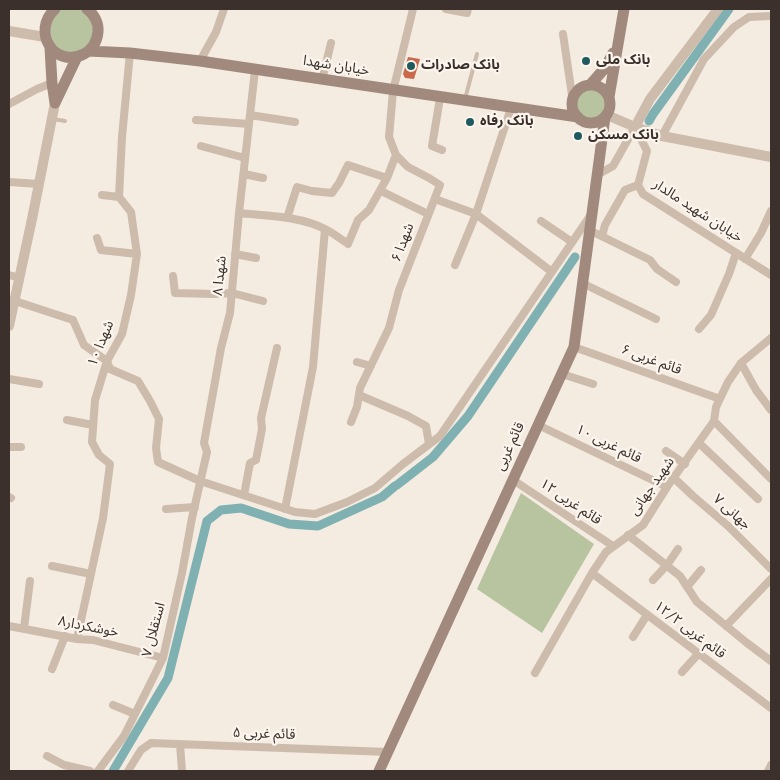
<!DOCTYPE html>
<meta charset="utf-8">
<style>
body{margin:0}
#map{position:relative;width:780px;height:780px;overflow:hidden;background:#f4ebe1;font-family:Overpass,sans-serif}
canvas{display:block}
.frame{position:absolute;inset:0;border:10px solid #3b302b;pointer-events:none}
</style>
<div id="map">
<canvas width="780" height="780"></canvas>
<div class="frame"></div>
</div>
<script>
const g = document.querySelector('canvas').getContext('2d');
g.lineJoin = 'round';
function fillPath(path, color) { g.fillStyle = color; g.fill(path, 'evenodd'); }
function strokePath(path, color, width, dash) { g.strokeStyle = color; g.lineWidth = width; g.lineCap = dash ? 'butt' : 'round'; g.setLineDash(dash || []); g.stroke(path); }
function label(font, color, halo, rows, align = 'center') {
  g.font = font + ' Overpass,"Noto Sans Arabic",sans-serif'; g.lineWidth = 4.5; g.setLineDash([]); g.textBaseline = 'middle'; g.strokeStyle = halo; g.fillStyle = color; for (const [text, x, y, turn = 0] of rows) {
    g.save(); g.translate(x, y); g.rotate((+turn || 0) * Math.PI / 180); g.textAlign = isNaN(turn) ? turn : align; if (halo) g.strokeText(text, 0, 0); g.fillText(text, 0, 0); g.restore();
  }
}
const green = new Path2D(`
 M61,9H82L94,24L93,39L83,51L67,54L54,46L48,24L56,11Z
 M576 103a16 16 0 1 1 32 0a16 16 0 1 1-32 0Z
 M521,493L594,544L542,633L477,589Z`);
const canal = new Path2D(`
 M649,121L653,114L729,9
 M397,485L433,457L468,416L575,257
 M113,771L168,678L207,521L221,510L241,508L289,524L318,526L382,497L395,486`);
const building = new Path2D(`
 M408,57L420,59L414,79L405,78L403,74Z`);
const service = new Path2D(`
 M465,99L477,54
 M53,119L65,121`);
const minor = new Path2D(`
 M446,9L467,13L468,9
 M563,34L573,102
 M200,61L216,32L224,9
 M322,80L331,43
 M440,98L432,146L442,150
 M9,104L37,89L52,83
 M250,115L295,122
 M196,120L249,124
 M635,127L647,151L638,185L643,194L771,275
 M662,136L704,59L734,27L749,17L771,16
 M201,146L245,158
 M244,174L263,178
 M597,175L613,166L635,127
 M9,182L39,184
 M381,191L428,214
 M102,195L119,197
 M435,199L476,214L552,272
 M239,213C268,216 299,216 325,229C333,233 341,239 348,244L358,220L369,210L387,178L396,155
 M287,218L297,187L312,191L332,193L339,183L348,165L387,178
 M541,221L572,242
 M589,230L650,260L657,269L676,282
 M602,236L605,225L625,190L638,185
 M97,238L101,250L137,254
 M235,254L256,258
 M745,259L761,233L771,211
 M455,265L476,214L511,108
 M9,275L20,278
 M173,276L175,293L213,294L232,293L263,301
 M582,283L656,319
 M15,301L73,320L84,345L107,361L110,369L138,381L150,401L159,419L156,448L158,462L200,481L295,512L315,514L347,502L375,488L403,464L440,436L590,216
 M699,329L711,315L729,274L736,253
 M574,347L720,399
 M357,362L371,366
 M741,363L756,390L771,410
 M562,374L593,384
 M9,379L39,384
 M359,395L408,416L426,426L429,444
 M67,420L93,425
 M714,421L771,479
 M351,422L357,407L360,388L389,328L399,290L440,185L429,178L408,167L396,155L389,137L393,91L413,9
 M538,425L667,487
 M699,443L758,499
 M9,447H21
 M666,451L685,464
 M674,478L693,496L728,526L771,569
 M513,480L613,546
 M244,495L250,463L256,460L262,429L261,418L277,348
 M9,497L11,498
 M166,509L195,507
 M285,509L313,367L325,229
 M628,535L680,576L697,602L747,643L771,661
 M52,566L91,574
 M592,573L771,708
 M653,580L667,565L678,549
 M687,587L701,570
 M9,626L77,639L93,640L163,658
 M726,626L771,579
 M24,628L30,581
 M633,637L647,615
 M77,639L103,518L110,464L99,455L92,442L95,400L107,361L122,334L131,295L137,254L131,212L119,197L122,137L130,53
 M52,669L65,636
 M682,672L699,653
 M535,673L592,573L606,552L643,525L667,487L714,421L716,407L728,382L741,363L771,338
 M113,705L135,714
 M180,744L182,771
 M47,756L64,765L90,771
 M98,771L124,736L163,658L182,573L192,518L207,452L204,443L221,348L230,313L239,213L255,70
 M128,771L141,750L151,743L388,752
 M768,771L771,765`);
const tertiary = new Path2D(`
 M9,31L45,37
 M607,115L635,127L662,136L771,157
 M635,127L650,99L718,9
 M9,326L32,219L55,103`);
const secondary = new Path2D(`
 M55,9C31,31 54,69 84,54C93,49 97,42 98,32C99,23 94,14 87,9
 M50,48L52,83L55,103
 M89,51L130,53L200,61L578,117
 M590,85L605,68L613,53
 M572 104a19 19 0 1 1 38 0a19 19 0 1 1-38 0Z
 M609,97L624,9
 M55,103L77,57
 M379,771L574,347L605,117`);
const markers = [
 [586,61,5,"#1f5a5e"],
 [411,66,5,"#1f5a5e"],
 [470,122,5,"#1f5a5e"],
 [578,136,5,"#1f5a5e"]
];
const poiNames = [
 ["بانک ملی",596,61],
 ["بانک صادرات",421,66],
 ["بانک رفاه",480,122],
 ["بانک مسکن",588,136]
];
const streetNames = [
 ["خیابان شهدا",336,67,9],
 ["خیابان شهید مالدار",697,212,33],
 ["شهدا ۶",404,243,-69],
 ["شهدا ۸",221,276,-84],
 ["شهدا ۱۰",102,344,-68],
 ["قائم غربی ۶",651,361,20],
 ["قائم غربی ۱۰",608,445,26],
 ["قائم غربی",511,447,-65],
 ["شهید جهانی",653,487,-55],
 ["قائم غربی ۱۲",570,503,34],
 ["جهانی ۷",731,513,42],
 ["خوشکردار۸",88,628,11],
 ["استقلال ۷",155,630,-75],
 ["قائم غربی ۱۲/۲",689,631,37],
 ["قائم غربی ۵",264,735,2]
];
fillPath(green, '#b8c4a0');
strokePath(canal, '#7fb0b2', 9);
fillPath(building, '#c8694b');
strokePath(service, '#cdbbac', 4);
strokePath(minor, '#cdbbac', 8);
strokePath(tertiary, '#cdbbac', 10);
strokePath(secondary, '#a18a7d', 11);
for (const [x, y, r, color] of markers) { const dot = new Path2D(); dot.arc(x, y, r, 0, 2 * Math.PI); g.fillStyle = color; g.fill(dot); strokePath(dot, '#fbf5ee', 2); }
label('bold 14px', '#3b302b', '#fbf5ee', poiNames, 'left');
label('14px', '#3b302b', '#fbf5ee', streetNames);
</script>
